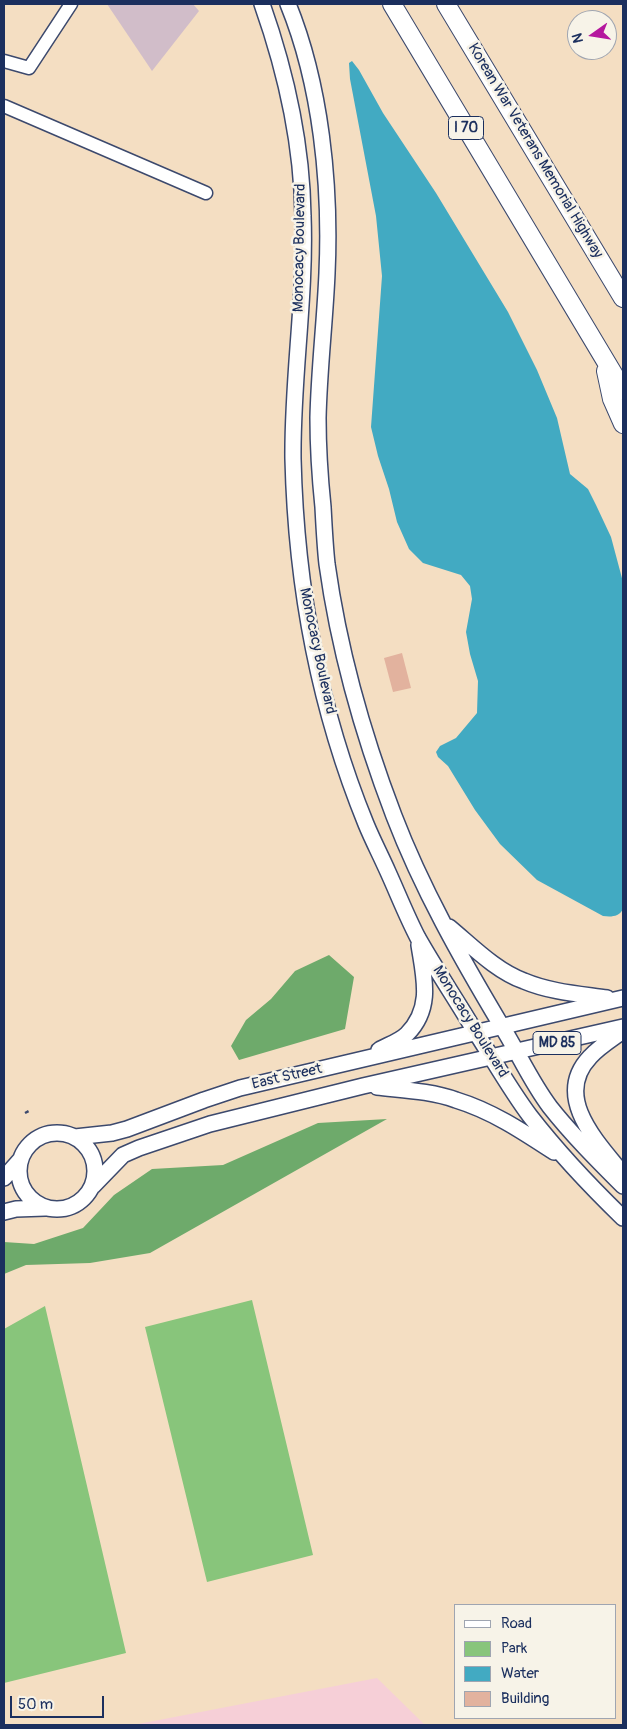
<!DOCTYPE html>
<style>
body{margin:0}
#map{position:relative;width:627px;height:1729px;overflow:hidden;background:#f4dec2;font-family:Pangolin,sans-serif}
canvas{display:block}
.frame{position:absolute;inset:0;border:5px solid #1b2f5e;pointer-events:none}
.legend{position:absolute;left:454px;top:1604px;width:162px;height:115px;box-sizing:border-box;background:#f7f3e8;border:1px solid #9fa5b1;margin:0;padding:6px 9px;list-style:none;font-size:15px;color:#1b2f5e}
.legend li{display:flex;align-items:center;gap:10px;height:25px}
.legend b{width:25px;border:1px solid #9fa5b1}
.north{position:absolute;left:567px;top:10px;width:50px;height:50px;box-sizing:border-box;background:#f7f3e8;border:1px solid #9fa5b1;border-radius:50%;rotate:257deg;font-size:14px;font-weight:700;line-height:20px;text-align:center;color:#1b2f5e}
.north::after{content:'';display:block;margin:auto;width:18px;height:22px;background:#b5179e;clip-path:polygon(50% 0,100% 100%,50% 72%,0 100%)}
.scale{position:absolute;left:10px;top:1696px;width:94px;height:22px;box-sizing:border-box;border:2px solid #1b2f5e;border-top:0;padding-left:6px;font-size:15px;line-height:18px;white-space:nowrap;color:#1b2f5e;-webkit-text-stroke:4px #f7f3e8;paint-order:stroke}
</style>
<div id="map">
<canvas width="627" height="1729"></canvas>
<div class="frame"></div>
<ul class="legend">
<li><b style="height:6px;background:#fff"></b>Road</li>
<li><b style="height:14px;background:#88c57b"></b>Park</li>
<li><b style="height:14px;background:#42aac2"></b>Water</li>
<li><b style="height:14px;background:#e2b29e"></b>Building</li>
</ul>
<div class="north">N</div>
<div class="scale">50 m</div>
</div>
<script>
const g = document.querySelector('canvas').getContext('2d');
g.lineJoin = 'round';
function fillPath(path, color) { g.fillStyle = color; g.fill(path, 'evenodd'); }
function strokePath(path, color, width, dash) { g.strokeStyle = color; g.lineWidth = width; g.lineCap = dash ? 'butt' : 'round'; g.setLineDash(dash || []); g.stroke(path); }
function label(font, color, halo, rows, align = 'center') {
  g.font = font + ' Pangolin,sans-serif'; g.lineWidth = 5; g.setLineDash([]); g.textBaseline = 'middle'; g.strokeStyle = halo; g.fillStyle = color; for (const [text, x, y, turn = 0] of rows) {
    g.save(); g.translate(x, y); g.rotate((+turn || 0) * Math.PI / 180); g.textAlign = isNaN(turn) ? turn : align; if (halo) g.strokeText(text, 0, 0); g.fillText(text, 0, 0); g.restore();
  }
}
const built = new Path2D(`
 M377,1678L425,1725H133Z`);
const industrial = new Path2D(`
 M107,4H193L199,11L152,71Z`);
const green = new Path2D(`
 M252,1300L313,1555L207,1582L145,1327Z
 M45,1306L126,1653L4,1683V1329Z`);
const forest = new Path2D(`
 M329,955L354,977L345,1029L239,1060L231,1046L246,1020L271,999L295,971Z
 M387,1119L150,1253L90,1263L26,1265L4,1274V1242L34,1244L83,1228L114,1195L152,1169L223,1165L318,1123Z`);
const water = new Path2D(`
 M352,61L359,70L383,113L436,193L508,312L537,370L557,418L570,474L588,489L596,505L611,537L623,582V909C619,917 611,917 603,916L537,880L500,844L475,810L448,766L438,757L436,752L440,746L456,738L477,713L478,681L470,654L466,632L472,599L470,586L461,575L423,563L409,549L397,522L389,489L378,456L371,427L382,276L376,216L350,79L349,63Z`);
const building = new Path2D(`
 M402,653L411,688L393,692L384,658Z`);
const path = new Path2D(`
 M25,1113L29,1111`);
const minor = new Path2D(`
 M4,61L29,68L71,4
 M4,106L206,193`);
const major = new Path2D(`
 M262,4C286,72 302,143 303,216C306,297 292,378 293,459C296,584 319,709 366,824C373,841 381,856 388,872C398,894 407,917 418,938C435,968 455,998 473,1028C492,1057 509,1088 530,1116C558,1152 590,1186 623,1218
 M288,4C321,85 331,185 327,273C325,321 319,370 318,418C318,448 320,478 323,507C324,526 325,546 327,564C339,650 363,735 394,816C422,889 461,958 501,1025C518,1052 531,1082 550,1107C572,1135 598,1161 623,1186
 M449,927C472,946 496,971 524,981C550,992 579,994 607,998
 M623,1031C612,1039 599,1047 590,1057C552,1097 598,1143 623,1174
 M379,1050C388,1045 400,1041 407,1034C433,1008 424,977 419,945
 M377,1087C403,1090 431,1091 456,1100C492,1111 522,1131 554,1152
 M19 1171a38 38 0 1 1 76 0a38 38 0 1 1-76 0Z
 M75,1137L112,1133L127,1129L204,1100L240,1088L623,998
 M4,1178L20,1160
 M93,1186L123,1155L139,1148L210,1124L363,1086L623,1027
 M4,1212L16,1209L45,1208`);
const highway = new Path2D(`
 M392,4L623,390
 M446,4L623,298
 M606,371L612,399L623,424`);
const shields = [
 [466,128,35],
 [557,1043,48]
];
const shieldNames = [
 ["I 70",466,128],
 ["MD 85",557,1043]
];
const streetNames = [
 ["Korean War Veterans Memorial Highway",535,151,59],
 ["Monocacy Boulevard",300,248,-89],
 ["Monocacy Boulevard",317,651,78],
 ["Monocacy Boulevard",470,1022,58],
 ["East Street",287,1077,-13]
];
fillPath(built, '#f6cfd7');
fillPath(industrial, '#d1bdc9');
fillPath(green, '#88c57b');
fillPath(forest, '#6eaa6b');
fillPath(water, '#42aac2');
fillPath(building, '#e2b29e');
strokePath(minor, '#3c496d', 15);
strokePath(major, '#3c496d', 18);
strokePath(highway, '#3c496d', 20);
strokePath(path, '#3c496d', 2.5, [4, 4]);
strokePath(minor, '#fff', 12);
strokePath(major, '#fff', 15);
strokePath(highway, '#fff', 18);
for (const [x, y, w] of shields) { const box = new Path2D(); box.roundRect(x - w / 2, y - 11.5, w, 23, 4); g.fillStyle = '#f7f3e8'; g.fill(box); strokePath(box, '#1b2f5e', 1); }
label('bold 14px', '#1b2f5e', null, shieldNames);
label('15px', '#1b2f5e', '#f7f3e8', streetNames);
</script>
